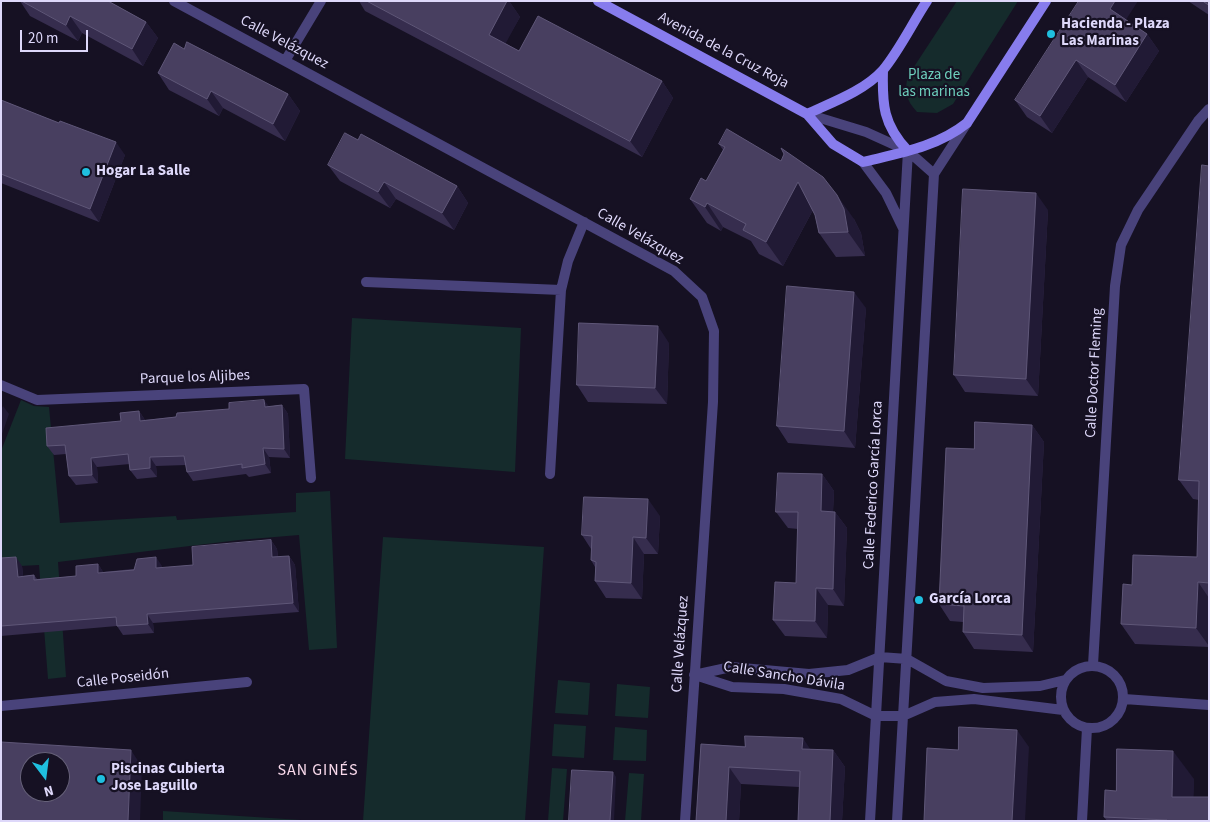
<!DOCTYPE html>
<meta charset="utf-8">
<style>
body{margin:0}
#map{position:relative;width:1210px;height:822px;overflow:hidden;background:#161123;font-family:"Source Sans 3",sans-serif}
canvas{display:block}
.frame{position:absolute;inset:0;border:2px solid #ded8fa;pointer-events:none}
.north{position:absolute;left:20px;top:752px;width:50px;height:50px;box-sizing:border-box;background:#161123;border:1px solid #666179;border-radius:50%;rotate:165deg;font-size:14px;font-weight:700;line-height:20px;text-align:center;color:#ded8fa}
.north::after{content:'';display:block;margin:auto;width:18px;height:22px;background:#1fbfdf;clip-path:polygon(50% 0,100% 100%,50% 72%,0 100%)}
.scale{position:absolute;left:20px;top:30px;width:68px;height:22px;box-sizing:border-box;border:2px solid #ded8fa;border-top:0;padding-left:6px;font-size:15px;line-height:18px;white-space:nowrap;color:#ded8fa;-webkit-text-stroke:4px #161123;paint-order:stroke}
</style>
<div id="map">
<canvas width="1210" height="822"></canvas>
<div class="frame"></div>
<div class="north">N</div>
<div class="scale">20 m</div>
</div>
<script>
const g = document.querySelector('canvas').getContext('2d');
g.lineJoin = 'round';
function fillPath(path, color) { g.fillStyle = color; g.fill(path, 'evenodd'); }
function strokePath(path, color, width, dash) { g.strokeStyle = color; g.lineWidth = width; g.lineCap = dash ? 'butt' : 'round'; g.setLineDash(dash || []); g.stroke(path); }
function label(font, color, halo, rows, align = 'center') {
  g.font = font + ' "Source Sans 3",sans-serif'; g.lineWidth = 4.5; g.setLineDash([]); g.textBaseline = 'middle'; g.strokeStyle = halo; g.fillStyle = color; for (const [text, x, y, turn = 0] of rows) {
    g.save(); g.translate(x, y); g.rotate((+turn || 0) * Math.PI / 180); g.textAlign = isNaN(turn) ? turn : align; if (halo) g.strokeText(text, 0, 0); g.fillText(text, 0, 0); g.restore();
  }
}
const green = new Path2D(`
 M957,1H1018L953,104L937,113L917,112C906,100 904,91 908,76Z
 M352,318L521,328L515,472L345,459Z
 M21,400L34,406L49,407L60,523L176,516L177,520L296,512V493L330,491L337,648L309,650L299,535L239,540L58,562L66,677L48,679L39,565L1,567V451Z
 M383,537L544,547L525,821H363Z
 M558,680L590,683L588,715L555,713Z
 M617,684L650,687L648,718L615,716Z
 M554,724L586,726L584,758L552,756Z
 M615,727L647,730L646,761L613,760Z
 M552,768L567,769L563,821H548Z
 M629,773L644,774L641,821H625Z
 M163,811L316,821H163Z`);
const minor = new Path2D(`
 M174,1L674,271L702,297L714,331L713,402L685,821
 M285,61L321,1
 M807,114L866,132L908,151L934,174
 M863,162L886,193L903,228
 M934,174L967,123
 M366,282L561,290
 M1,385L37,400L304,389L311,478
 M550,474L561,290L568,261L584,222
 M1093,665L1115,286L1121,245L1138,210L1198,121L1209,109
 M1061 697a31 31 0 1 1 62 0a31 31 0 1 1-62 0Z
 M694,675L731,667L809,674L848,670L880,657L907,659L946,681L983,688L1040,686L1065,680
 M695,675L732,687L784,689L841,699L876,716H903L935,702L974,699L1063,710
 M1124,699L1209,705
 M1,706L247,682
 M870,821L908,151
 M897,821L934,174
 M1082,821L1087,728`);
const secondary = new Path2D(`
 M598,1L807,114L833,144L863,162C900,153 937,147 967,123L1046,1
 M883,70C882,104 883,125 908,151
 M807,114C833,102 864,91 883,70C899,51 913,22 927,1`);
const wall = new Path2D(`
 M20,1H108L146,22L158,38L143,66L82,33L78,41L30,16Z
 M359,1H509L520,17L505,43L519,51L662,81L673,98L642,157L365,11Z
 M1188,1H1209V15Z
 M1126,20L1147,34L1159,51L1126,102L1088,77L1052,133L1027,117L1015,100Z
 M184,49L288,94L300,111L285,141L223,108L219,116L169,90L158,73Z
 M1,100L59,123L125,155L99,222L1,183Z
 M358,140L457,186L468,203L454,230L396,199L390,208L340,181L328,165Z
 M719,144L854,219L861,233L865,256L836,257L819,233L815,215L813,210L783,266L759,254L751,241L723,227L721,231L707,223L690,199L706,181L723,150Z
 M1209,166V647L1135,644L1121,624L1132,585L1197,557L1199,500L1193,499L1179,480Z
 M1048,210L1038,396L965,392L954,375Z
 M866,308L855,448L788,443L777,426Z
 M669,343L667,404L588,402L577,385Z
 M282,405L288,414L290,458L269,457L271,473L249,477L246,474L193,481L187,472L186,465L156,466L157,477L137,479L130,470V464L97,467L98,483L76,485L69,476L66,454L54,455L47,446L121,421L139,411L145,420Z
 M1032,425L1044,442L1033,652L974,649L963,632V622L950,621L939,604L974,449Z
 M822,474L834,491L833,512H835L847,528L844,606L828,605L827,638L785,636L773,620L796,583L798,529L788,528L776,512Z
 M660,516L658,554H644L642,599L606,598L595,581V567L591,560V549L582,535Z
 M271,540L277,549L278,557L289,556L295,565L299,612L153,623L154,633L123,635L117,626L1,636V558L22,566L23,576L34,575L37,579L76,576L98,564L103,572L162,566V568L193,565Z
 M701,744L833,750L845,767L842,821H798L799,787L741,784L739,821H696Z
 M1194,779L1193,797L1209,821H1107L1104,817L1116,791Z`);
const shadedWall = new Path2D(`
 M507,1H509L520,17L501,52L489,35Z
 M1115,1H1138L1122,26L1110,9Z
 M70,16L82,33L78,41L66,25Z
 M146,22L158,38L143,66L132,49Z
 M1147,34L1159,51L1126,102L1115,85Z
 M1076,60L1088,77L1052,133L1040,116Z
 M662,81L673,98L642,157L630,141Z
 M211,91L223,108L219,116L207,99Z
 M288,94L300,111L285,141L273,124Z
 M116,142L125,155L99,222L90,209Z
 M384,182L396,199L390,208L378,192Z
 M798,182L815,206L783,266L766,242Z
 M457,186L468,203L454,230L442,213Z
 M1036,193L1048,210L1038,396L1026,379Z
 M837,195L854,219L861,233L865,256L848,232Z
 M707,203L723,227L721,231L705,207Z
 M854,292L866,308L855,448L844,431Z
 M658,326L669,343L667,404L655,388Z
 M264,400L271,409L265,407Z
 M282,405L288,414L290,458L284,449Z
 M3,406L9,414L1,437V410Z
 M139,411L145,420L140,421Z
 M1032,425L1044,442L1033,652L1022,635Z
 M263,448L269,457L271,473L265,464Z
 M150,457L156,466L157,477L150,468Z
 M91,458L97,467L98,483L92,475Z
 M822,474L834,491L832,528L821,511Z
 M648,499L660,516L658,554L646,538Z
 M835,512L847,528L844,606L833,589Z
 M633,537L644,554L642,599L631,583Z
 M271,540L277,549L279,566L272,557Z
 M289,556L295,565L299,612L293,603Z
 M16,557L22,566L24,586L18,577Z
 M156,557L162,566L163,577L156,568Z
 M98,564L104,573H98Z
 M1198,582L1209,598V646L1196,628Z
 M816,588L828,605L827,638L815,621Z
 M147,614L153,623L154,633L148,624Z
 M1017,730L1029,747L1025,821H1012Z
 M803,738L814,755L802,749Z
 M131,750L142,767L140,821H128Z
 M833,750L845,767L842,821H830Z
 M1173,751L1194,779L1193,821L1172,797Z
 M729,767L741,784L739,821H726Z
 M613,772L616,777L614,821H610Z`);
const building = new Path2D(`
 M22,1H108L146,22L132,49L70,16L66,25Z
 M367,1H507L489,35L519,51L538,16L662,81L630,141Z
 M1079,1H1115L1110,9L1147,34L1115,85L1076,60L1040,116L1015,100Z
 M1203,1H1209V5Z
 M187,42L288,94L273,124L211,91L207,99L158,73L174,43L184,49Z
 M1,100L59,123L60,121L116,142L90,209L1,174Z
 M727,129L781,161L784,154L781,148L823,177L837,195L844,209L848,232L819,233L815,215L798,182L766,242L743,230L746,224L707,203L705,207L690,199L701,178L706,181L725,147L719,144Z
 M345,133L358,140L361,134L457,186L442,213L384,182L378,192L328,165Z
 M1202,165L1209,166V583L1198,582L1196,628L1121,624L1123,584L1132,585L1133,555L1197,557L1199,481L1179,480Z
 M963,189L1036,193L1026,379L954,375Z
 M787,286L854,292L844,431L777,426Z
 M579,323L658,326L655,388L577,385Z
 M264,400L265,407L282,405L284,449L263,448L265,464L242,468V464L187,472L184,456L150,457V468L130,470L128,454L91,458L92,475L69,476L65,445L47,446L46,428L121,421L120,413L139,411L140,421L176,417L177,413L229,409V403Z
 M975,422L1032,425L1022,635L963,632L964,606L939,604L946,448L974,449Z
 M778,473L822,474L821,511L835,512L833,589L816,588L815,621L773,620L775,582L796,583L798,512H776Z
 M584,497L648,499L646,538L633,537L631,583L595,581L596,562L591,560L592,536L582,535Z
 M271,540L272,557L289,556L293,603L147,614L148,624L117,626L116,617L1,626V558L16,557L18,577L34,575V580L76,576V566L98,564V573L134,570L137,559L156,557V568L193,565L192,547Z
 M959,727L1017,730L1012,821H924L927,748L958,750Z
 M745,736L803,738L802,749L833,750L830,821H798L800,771L729,767L726,821H696L701,744L745,747Z
 M1,742L131,750L128,821H1ZM30,762H60V792H30Z
 M1117,749L1173,751L1172,797H1209V821H1167V820L1104,817L1105,790L1116,791Z
 M572,770L613,772L610,821H569Z`);
const markers = [
 [1051,34,5,"#1fbfdf"],
 [86,172,5,"#1fbfdf"],
 [919,600,5,"#1fbfdf"],
 [101,779,5,"#1fbfdf"]
];
const poiNames = [
 ["Hacienda - Plaza",1061,25],
 ["Las Marinas",1061,42],
 ["Hogar La Salle",96,172],
 ["García Lorca",929,600],
 ["Piscinas Cubierta",111,770],
 ["Jose Laguillo",111,787]
];
const streetNames = [
 ["Calle Velázquez",284,43,28],
 ["Avenida de la Cruz Roja",723,51,28],
 ["Calle Velázquez",640,237,30],
 ["Calle Doctor Fleming",1095,373,-87],
 ["Parque los Aljibes",195,378,-2],
 ["Calle Federico García Lorca",874,485,-87],
 ["Calle Velázquez",681,644,-86],
 ["Calle Sancho Dávila",784,677,9],
 ["Calle Poseidón",123,679,-6]
];
const parkNames = [
 ["Plaza de",934,76],
 ["las marinas",934,93]
];
const neighbourhoodNames = [
 ["SAN GINÉS",318,771]
];
fillPath(green, '#152b2c');
strokePath(minor, '#49437b', 10);
strokePath(secondary, '#877ced', 10);
fillPath(wall, '#362d4e');
fillPath(shadedWall, '#211a35');
fillPath(building, '#483f60');
strokePath(building, '#5f5778', 1);
for (const [x, y, r, color] of markers) { const dot = new Path2D(); dot.arc(x, y, r, 0, 2 * Math.PI); g.fillStyle = color; g.fill(dot); strokePath(dot, '#161123', 2); }
label('bold 15px', '#ded8fa', '#161123', poiNames, 'left');
label('15px', '#ded8fa', '#161123', streetNames);
label('15px', '#6ed0be', '#161123', parkNames);
g.letterSpacing = '1px';
label('16px', '#fadaec', '#161123', neighbourhoodNames);
g.letterSpacing = '0px';
</script>
